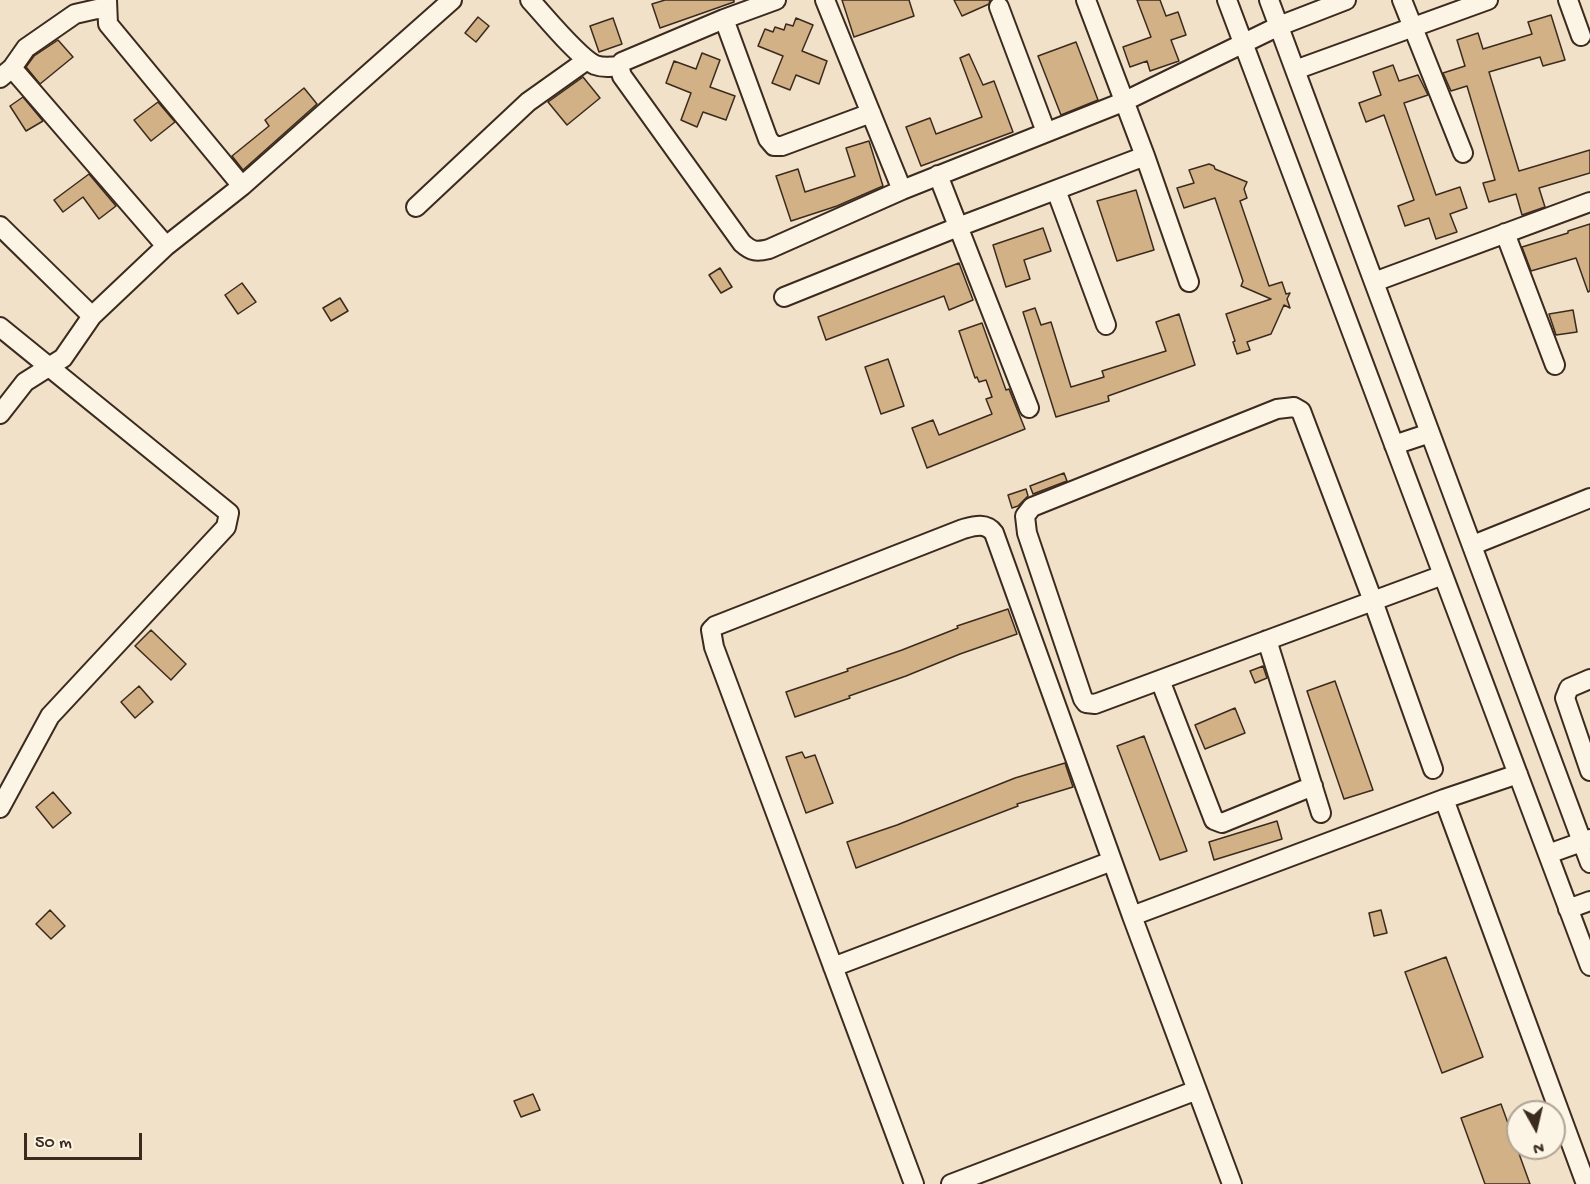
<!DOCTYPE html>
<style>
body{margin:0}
#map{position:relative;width:1590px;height:1184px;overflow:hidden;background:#f0e1c8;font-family:"Gochi Hand",sans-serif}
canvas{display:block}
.north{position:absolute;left:1506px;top:1100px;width:60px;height:60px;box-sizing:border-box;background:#fcf5e5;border:2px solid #afa495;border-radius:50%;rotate:172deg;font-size:16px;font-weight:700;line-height:24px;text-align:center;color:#3b2a1e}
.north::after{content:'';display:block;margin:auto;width:21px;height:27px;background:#3b2a1e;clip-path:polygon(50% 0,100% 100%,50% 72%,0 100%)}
.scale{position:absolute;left:24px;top:1133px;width:118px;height:27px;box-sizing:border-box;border:3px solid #3b2a1e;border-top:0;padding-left:8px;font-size:18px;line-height:21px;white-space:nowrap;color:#3b2a1e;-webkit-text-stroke:4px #fcf5e5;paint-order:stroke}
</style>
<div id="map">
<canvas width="1590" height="1184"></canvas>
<div class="north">N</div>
<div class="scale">50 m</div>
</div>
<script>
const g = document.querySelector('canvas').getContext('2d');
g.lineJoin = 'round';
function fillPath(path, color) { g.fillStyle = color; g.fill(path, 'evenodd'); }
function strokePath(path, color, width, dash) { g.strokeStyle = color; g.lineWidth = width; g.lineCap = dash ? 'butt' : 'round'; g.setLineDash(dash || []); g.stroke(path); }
const building = new Path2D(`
 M665,0H734V2L660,28L652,4Z
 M842,0H909L914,16L854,37Z
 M954,0H990L989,4L962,16Z
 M1137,0H1160L1166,16L1178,12L1186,35L1171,40L1179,61L1150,71L1147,61L1130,67L1123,47L1151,37Z
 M1551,15L1565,60L1543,66L1540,57L1489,72L1519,171L1590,150V173L1539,188L1545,207L1522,215L1516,194L1489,202L1483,183L1495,180L1467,86L1451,91L1443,73L1465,66L1457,40L1478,33L1483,49L1532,34L1528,22Z
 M478,17L489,26L476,42L465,33Z
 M613,18L622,44L599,52L590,26Z
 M796,18L813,25L802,51L827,61L819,84L796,75L790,90L772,83L783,56L758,46L765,29L773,32L775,27L784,30L786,24L793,26Z
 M58,40L73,57L40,84L26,67L34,56Z
 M1076,42L1098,100L1061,115L1038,56Z
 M702,53L720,60L710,87L735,96L726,120L703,112L697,127L681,120L691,93L666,83L674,61L696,69Z
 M969,54L983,85L994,81L1013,132L921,166L906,127L930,118L936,134L982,117L960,58Z
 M1393,65L1399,81L1418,75L1428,95L1404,103L1436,195L1460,187L1467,208L1450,214L1457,232L1436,239L1429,218L1405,226L1398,206L1414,200L1384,115L1366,122L1359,103L1381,95L1373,72Z
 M583,77L600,98L567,125L548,102Z
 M304,88L317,104L243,170L232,156L269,126L265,120Z
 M23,97L43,121L26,131L10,106Z
 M158,102L175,122L151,141L134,120Z
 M869,141L883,186L837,206L791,221L776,176L798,169L805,192L855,176L846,148Z
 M1209,164L1214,166L1215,169L1247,182L1244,189L1247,198L1240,201L1269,286L1282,282L1286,294L1290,293L1287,299L1290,308L1284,305L1271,334L1247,342L1250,350L1237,354L1233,342L1235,341L1226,314L1271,299L1241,286L1243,281L1215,198L1184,208L1177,188L1194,183L1189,170Z
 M89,174L116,206L99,219L83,197L63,212L54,200Z
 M1136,190L1154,250L1117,261L1097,201Z
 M1590,224V291L1588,292L1576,258L1531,271L1522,247L1568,233V231Z
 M1043,228L1051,251L1024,260L1030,279L1006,287L993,245Z
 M959,263L973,300L949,310L944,296L826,340L818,317Z
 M720,268L732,287L721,293L709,275Z
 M242,283L256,302L238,314L225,295Z
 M340,298L348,311L331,321L323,308Z
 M1035,308L1041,325L1051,322L1071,387L1104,377L1102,371L1166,351L1156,322L1179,314L1195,365L1108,396L1109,401L1056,417L1023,312Z
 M1573,310L1577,332L1556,335L1549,314Z
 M982,323L1006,390L1009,389L1025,429L927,468L912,428L933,420L939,435L992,414L986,399L992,397L986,380L979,382L977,377L975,378L959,331Z
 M888,359L904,406L881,414L865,367Z
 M1064,473L1067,481L1033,494L1030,486Z
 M1026,489L1028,496L1018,506L1012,508L1008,495Z
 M1008,609L1017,634L960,654L906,676L849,696L850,698L795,717L786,692L848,671L847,669L902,650L958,628L957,626Z
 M151,630L186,664L171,680L135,646Z
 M1263,666L1267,678L1255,683L1250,671Z
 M1335,681L1373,790L1344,799L1307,691Z
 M139,686L153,702L135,718L121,702Z
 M1235,708L1245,733L1205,749L1195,725Z
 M1144,736L1187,851L1160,860L1117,746Z
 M802,752L805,758L815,755L833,803L806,813L786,757Z
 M1065,763L1073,787L1017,804L1018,806L856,868L847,842L897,825L1015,778Z
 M53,792L71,813L53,828L36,807Z
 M1277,821L1282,839L1214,860L1209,842Z
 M50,910L65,926L51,939L36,924Z
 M1381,910L1387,933L1374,936L1369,913Z
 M1446,957L1483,1057L1442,1073L1405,972Z
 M533,1094L540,1110L521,1117L514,1101Z
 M1501,1104L1530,1184H1485L1461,1118Z`);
const minor = new Path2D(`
 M107,0L108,24L242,186
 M530,0C544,15 578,57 595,65C603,68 611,67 619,66L622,62L724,19L776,0
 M825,0L902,190
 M1086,0L1145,156L1189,282
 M1227,0L1590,966
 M1269,0L1590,863
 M1402,0L1463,153
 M1568,0L1581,36
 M999,7L1046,132
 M724,19L768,139L774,146H782L871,113
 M619,66L622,76L742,243C752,252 757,252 769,249L902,190L1123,102L1279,26L1346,0
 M12,68L166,246
 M1295,70L1488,0
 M0,78L12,68L26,48L75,14L97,9L107,10
 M938,175L1029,408
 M1056,190L1106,325
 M416,207L528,102L587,60
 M0,226L92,316
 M1505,233L1555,365
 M1374,282L1590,202
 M784,297L958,227L1145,156
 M0,327L229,513L226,527L50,716L0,808
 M0,414L25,382L63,358L92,316L166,246L242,186L452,0
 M1394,445L1430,433
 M1473,545L1590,498
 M1267,640L1321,813
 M1590,679L1569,688L1565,698L1590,771
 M1160,680L1214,820L1222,823L1313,786
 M1433,769L1373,601L1301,411L1294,407L1277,409L1032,507L1025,516L1027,533L1083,699L1086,703L1095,704C1211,661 1327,618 1443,575
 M1518,774L1444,799L1586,1184
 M1548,854L1590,839
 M1568,909L1590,901
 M1132,916L1232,1184
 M833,967L1112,861
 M914,1184L714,647L711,630L715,626L963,529C974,526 986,522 994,533L1132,916L1444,799
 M951,1184L1197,1090`);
fillPath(building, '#d3b186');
strokePath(building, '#3b2a1e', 1.5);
strokePath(minor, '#3b2a1e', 22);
strokePath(minor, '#fcf5e5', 18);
</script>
